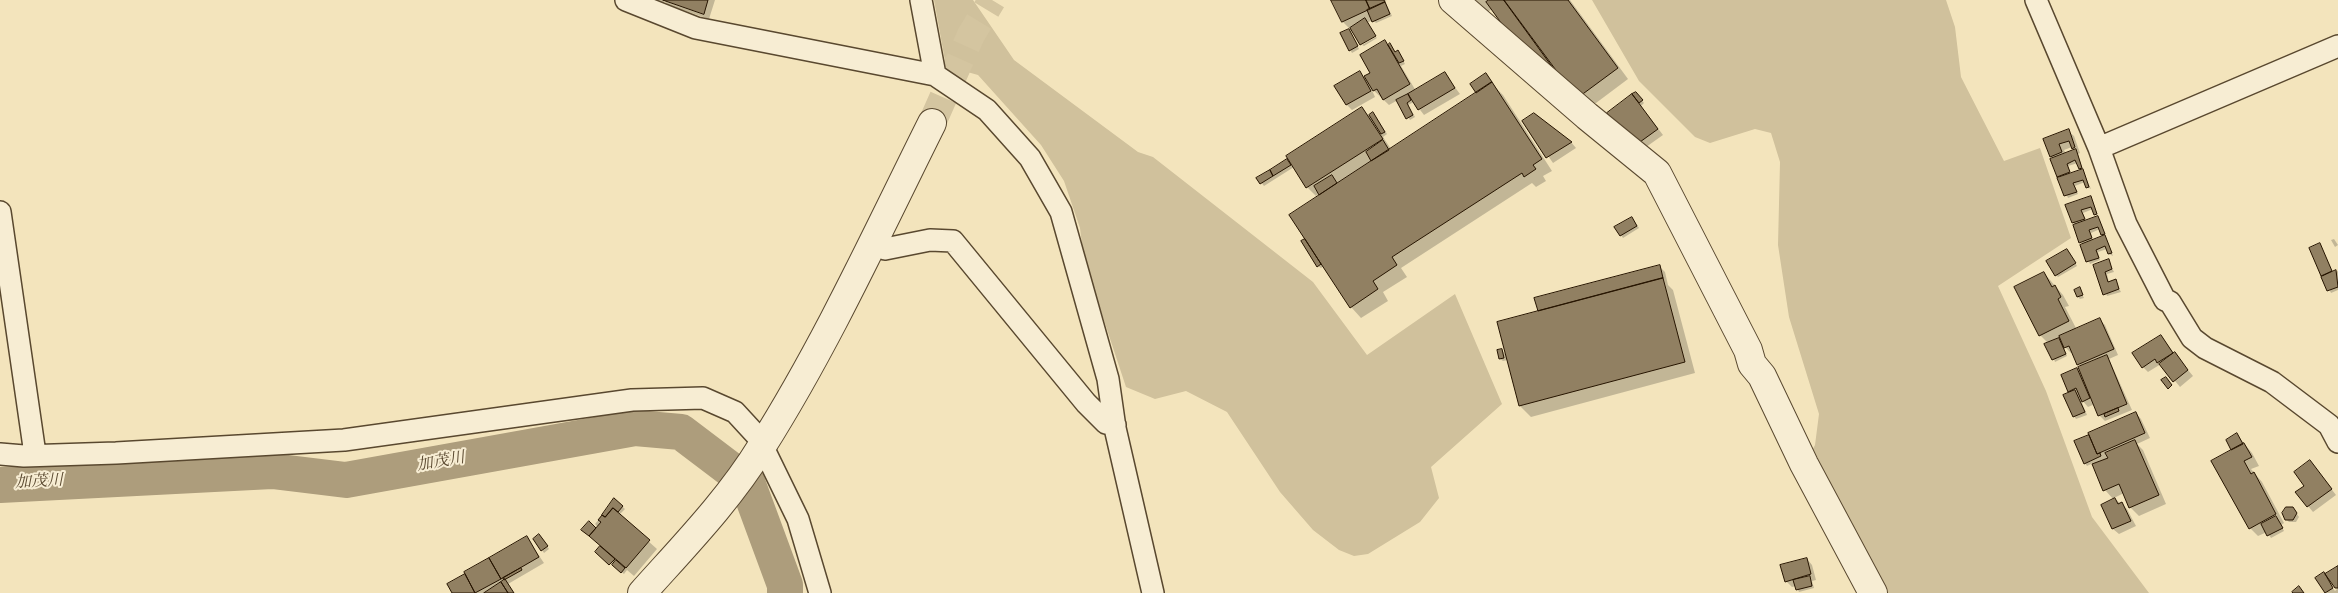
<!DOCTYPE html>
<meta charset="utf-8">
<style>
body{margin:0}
canvas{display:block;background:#f3e4bc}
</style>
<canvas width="2338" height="593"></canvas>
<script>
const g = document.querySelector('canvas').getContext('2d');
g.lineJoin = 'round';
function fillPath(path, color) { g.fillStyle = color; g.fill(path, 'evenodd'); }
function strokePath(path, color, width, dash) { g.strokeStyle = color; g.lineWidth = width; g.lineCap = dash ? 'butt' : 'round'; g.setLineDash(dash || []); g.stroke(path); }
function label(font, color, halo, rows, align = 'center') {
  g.font = font + ' Vollkorn,"Noto Serif JP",serif'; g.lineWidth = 4; g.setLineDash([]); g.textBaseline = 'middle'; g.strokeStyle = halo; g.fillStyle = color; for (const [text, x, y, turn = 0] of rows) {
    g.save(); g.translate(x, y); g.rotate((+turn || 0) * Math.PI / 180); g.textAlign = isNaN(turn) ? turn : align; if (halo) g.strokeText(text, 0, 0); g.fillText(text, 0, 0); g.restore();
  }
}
const green = new Path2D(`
 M934,0H973L1014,60L1138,152L1153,157L1313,282L1367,355L1455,294L1502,404L1431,467L1439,498L1420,522L1368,554L1354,556L1339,550L1313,530L1280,492L1227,412L1186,391L1155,399L1126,387L1084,260L1080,228L1064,181L1041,145L978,75L946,66Z
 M1592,0H1946L1955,27L1961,77L2004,161L2040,148L2071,238L1998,286L2046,391L2092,517L2149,593H1859L1849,578L1834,530L1808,458L1815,445L1819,414L1789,317L1778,245L1780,162L1771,133L1755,129L1710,143L1695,137L1639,81Z`);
const shadow = new Path2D(`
 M654,0H715L709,19L668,5L664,1V3Z
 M1333,0H1387L1385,1L1392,16L1376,23L1373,20L1349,31L1359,49L1352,53L1341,34L1350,29L1343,22Z
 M1468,0H1570L1628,79L1588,109L1492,9L1482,16Z
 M1376,37L1377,38L1364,46L1362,45Z
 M1385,42L1396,53L1400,54L1405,64L1401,66L1416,91L1445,74L1460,94L1424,115L1414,102L1408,105L1415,117L1410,120L1398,100L1389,105L1371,88L1375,97L1352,110L1347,105L1359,73L1364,78L1372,73Z
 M1494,86L1503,95L1552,171L1543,176L1546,181L1536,187L1532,183L1401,268L1407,277L1383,292L1388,301L1361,318L1351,307L1324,266L1321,268L1318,266L1304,240L1324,193L1322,191L1316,196L1307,187L1294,167L1264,186L1258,179L1287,161L1293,167L1362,109L1369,116L1373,114L1376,117L1387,134L1383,137L1391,149Z
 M1636,93L1644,103L1641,106L1663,135L1639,152L1609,113Z
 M1524,121L1571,142L1576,148L1553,163Z
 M2068,131L2074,136L2080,153L2078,154L2083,171L2091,189L2087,187L2085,182L2075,186L2078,194L2068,198L2044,139ZM2072,147L2075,151L2066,154L2064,150ZM2078,163L2082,171L2071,175L2068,166Z
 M2091,197L2113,256L2109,254L2107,249L2098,252L2100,260L2090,264L2067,206ZM2093,209L2098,217L2086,221L2083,213ZM2100,229L2104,237L2093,241L2091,233Z
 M1634,221L1639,228L1623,238L1621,235Z
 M2334,239L2338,245L2335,247L2331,240Z
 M2319,244L2333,273L2338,271V290L2331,293L2322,275Z
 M2070,253L2077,266L2058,277L2056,275Z
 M2108,260L2114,272L2107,274L2109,283L2115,281L2121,292L2107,296L2095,265Z
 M1659,266L1665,272L1668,285L1673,290L1695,373L1531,417L1520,406L1508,360L1503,361L1500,359L1502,350L1507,356L1539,312L1536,299Z
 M2044,273L2063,295L2069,306L2065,307L2077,330L2099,319L2105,325L2118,355L2109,359L2132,410L2105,421L2099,415L2095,404L2088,407L2080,398L2087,415L2076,419L2074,416L2069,391L2077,369L2082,375L2081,367L2073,352L2071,353L2063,345L2067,356L2055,362L2049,344L2040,335ZM2061,337L2064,345L2058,339Z
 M2079,289L2084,298L2080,299L2078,297Z
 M2161,337L2193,376L2180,387L2161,364L2148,372L2143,367Z
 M2136,413L2141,419L2150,438L2137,444L2143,450L2166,504L2139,516L2130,507L2124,493L2114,498L2127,509L2136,526L2119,534L2113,529L2102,506L2114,500L2105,490L2093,463L2087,466L2085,463Z
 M2237,435L2252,453L2259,466L2251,469L2262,482L2284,523L2281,525L2284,531L2271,538L2267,532L2258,536L2250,528L2232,449Z
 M2310,461L2336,495L2313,512L2308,506L2306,486Z
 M615,500L625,509L619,515L657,549L634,576L627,570L624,574L596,552L601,547L591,536L598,527L595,524Z
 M2295,511L2299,517L2296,522H2289L2286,519Z
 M527,538L544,563L508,584L514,593H453L464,576L469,580Z
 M542,538L549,549L544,553L542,550Z
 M1807,559L1812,565L1816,580L1812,581L1814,588L1799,592L1796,586L1792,587L1786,581Z
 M2338,567V593H2327L2325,577L2335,591L2337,589L2336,587Z`);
const river = new Path2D(`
 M0,485L272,471L346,480L635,428L681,432L747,482L785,585V593`);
const building = new Path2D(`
 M663,0H708L704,14Z
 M1331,0H1366L1370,9L1342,22Z
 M1366,0H1384L1385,2L1370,9Z
 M1489,0H1504L1561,77L1533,67L1486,2Z
 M1504,0H1568L1618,68L1576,99Z
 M1385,2L1390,14L1372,22L1367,10Z
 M1365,18L1376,36L1360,45L1350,28Z
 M1349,29L1358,46L1349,51L1340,33Z
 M1385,40L1410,84L1383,100L1377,89L1373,91L1364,76L1370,73L1360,55Z
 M1390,43L1395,52L1398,50L1404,61L1399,63L1388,45Z
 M1360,71L1371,91L1346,105L1334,86Z
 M1445,72L1455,88L1418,110L1408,94Z
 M1486,73L1492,82L1476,93L1470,84Z
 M1492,82L1542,159L1533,165L1536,169L1524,177L1522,173L1392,257L1397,265L1373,281L1378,289L1350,308L1289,215Z
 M1636,92L1643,100L1639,103L1632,94Z
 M1408,94L1411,100L1407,103L1413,115L1406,119L1396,100Z
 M1632,94L1658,129L1633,147L1607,113Z
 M1362,107L1383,139L1306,188L1286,156Z
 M1373,112L1385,132L1381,134L1369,115Z
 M1534,113L1572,142L1546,158L1522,121Z
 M2069,129L2075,147L2072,149L2069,141L2059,144L2062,152L2050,157L2043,139Z
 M1383,140L1389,150L1371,161L1366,152Z
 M2076,149L2082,168L2079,169L2075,160L2067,164L2070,172L2057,177L2050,159Z
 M1287,159L1291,165L1273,176L1270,170Z
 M2083,169L2089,187L2086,188L2083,180L2073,183L2077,192L2064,196L2057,178Z
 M1270,170L1273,176L1260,184L1256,178Z
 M1332,175L1337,183L1319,195L1314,186Z
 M2091,196L2097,214L2094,215L2091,207L2081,210L2085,219L2072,223L2065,205Z
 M2098,216L2105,234L2101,235L2098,227L2089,230L2092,238L2079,243L2073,225Z
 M1632,217L1637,226L1620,236L1614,227Z
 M2105,235L2112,253L2108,254L2105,246L2096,250L2099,258L2086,262L2080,245Z
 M1305,239L1321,264L1317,267L1301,241Z
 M2320,243L2332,271L2321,276L2309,248Z
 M2067,249L2076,263L2055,276L2046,261Z
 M2109,259L2112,269L2105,272L2108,282L2116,279L2119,289L2103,295L2093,265Z
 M1660,265L1663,278L1538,311L1534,298Z
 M2336,270L2338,287L2327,291L2321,277Z
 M2044,272L2052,287L2055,285L2061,297L2058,299L2069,321L2039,336L2014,287Z
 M1663,278L1685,362L1519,406L1497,322Z
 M2080,287L2083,295L2077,297L2074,290Z
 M2100,318L2114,349L2077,365L2069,346L2064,348L2059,336Z
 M2161,335L2173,353L2157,363L2155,359L2142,368L2132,353Z
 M2059,338L2066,354L2052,360L2044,344Z
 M1502,349L1504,358L1499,359L1497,350Z
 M2175,352L2188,370L2173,382L2159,364Z
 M2107,355L2127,404L2098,416L2078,367Z
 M2077,368L2090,398L2082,402L2076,388L2068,392L2061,375Z
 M2166,377L2172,385L2168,389L2161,380Z
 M2075,390L2085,412L2073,417L2063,395Z
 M2118,408L2119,411L2105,417L2104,414Z
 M2136,412L2145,433L2097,454L2088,433Z
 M2237,433L2243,444L2231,450L2226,440Z
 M2089,435L2097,454L2100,453L2101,456L2084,464L2074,441Z
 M2135,440L2159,495L2129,508L2119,484L2103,491L2092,464L2108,458L2105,453Z
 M2244,443L2252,457L2244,461L2251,474L2254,472L2276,514L2249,529L2211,461Z
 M2310,460L2332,489L2307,507L2295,492L2304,486L2294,472Z
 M614,498L623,506L618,512L613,508L605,517L602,515Z
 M2115,498L2118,504L2122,502L2131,521L2112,529L2101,505Z
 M2286,507H2293L2297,513L2293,520H2285L2282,513Z
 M613,508L650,540L626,568L589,536L601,522L598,520L602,515L605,517Z
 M2276,516L2283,528L2267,536L2261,524Z
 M589,521L596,528L589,536L581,530Z
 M539,534L548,546L541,551L533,539Z
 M527,536L539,557L501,579L489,558Z
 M600,546L615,559L609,565L595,552Z
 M489,558L501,579L475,593L464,572Z
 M1807,558L1811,574L1785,582L1780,565Z
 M616,560L625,568L621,573L612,565Z
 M2338,566V588H2335L2325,574Z
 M521,568L522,570L504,580L503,578Z
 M2324,572L2333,588L2325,593L2315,578Z
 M465,574L475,593H452L447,584Z
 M1810,576L1812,586L1796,590L1793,580Z
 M505,579L514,593H508L501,582Z
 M501,582L508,593H484Z
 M2299,586L2304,593H2293L2292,592Z`);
const tertiaryTunnel = new Path2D(`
 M932,123L971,35L992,0`);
const minor = new Path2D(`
 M626,0L696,28L935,75L987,110L1030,158L1061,212L1108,379L1115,428L1153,593
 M921,0L935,75
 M2036,0L2099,148L2126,224L2165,300L2170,302L2192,338L2205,348L2272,382L2329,425L2338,442
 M2099,148L2338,46
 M0,212L35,454
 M873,241L885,249L930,240L953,241L1086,403L1106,423L1115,425
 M0,454L24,456L116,453L344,440L632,400L703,398L735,412L758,437L798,519L820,593`);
const tertiary = new Path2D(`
 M1453,0L1587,116L1657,173L1748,350L1752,364L1762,376L1804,464L1873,593
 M642,593C684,546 729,500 762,446C827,343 878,231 932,123`);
const waterNames = [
 ["加茂川",441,463,-10],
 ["加茂川",39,483,-3]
];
fillPath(green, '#d0c19c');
fillPath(shadow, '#0003');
strokePath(river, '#ad9d7c', 36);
fillPath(building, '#918062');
strokePath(building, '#261400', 1);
strokePath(tertiaryTunnel, '#d4c5a0', 28, [28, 14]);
strokePath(minor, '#59482f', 24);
strokePath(tertiary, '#59482f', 30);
strokePath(minor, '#f7edd3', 21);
strokePath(tertiary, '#f7edd3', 28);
label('italic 16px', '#5c4b32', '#f7edd3', waterNames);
</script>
